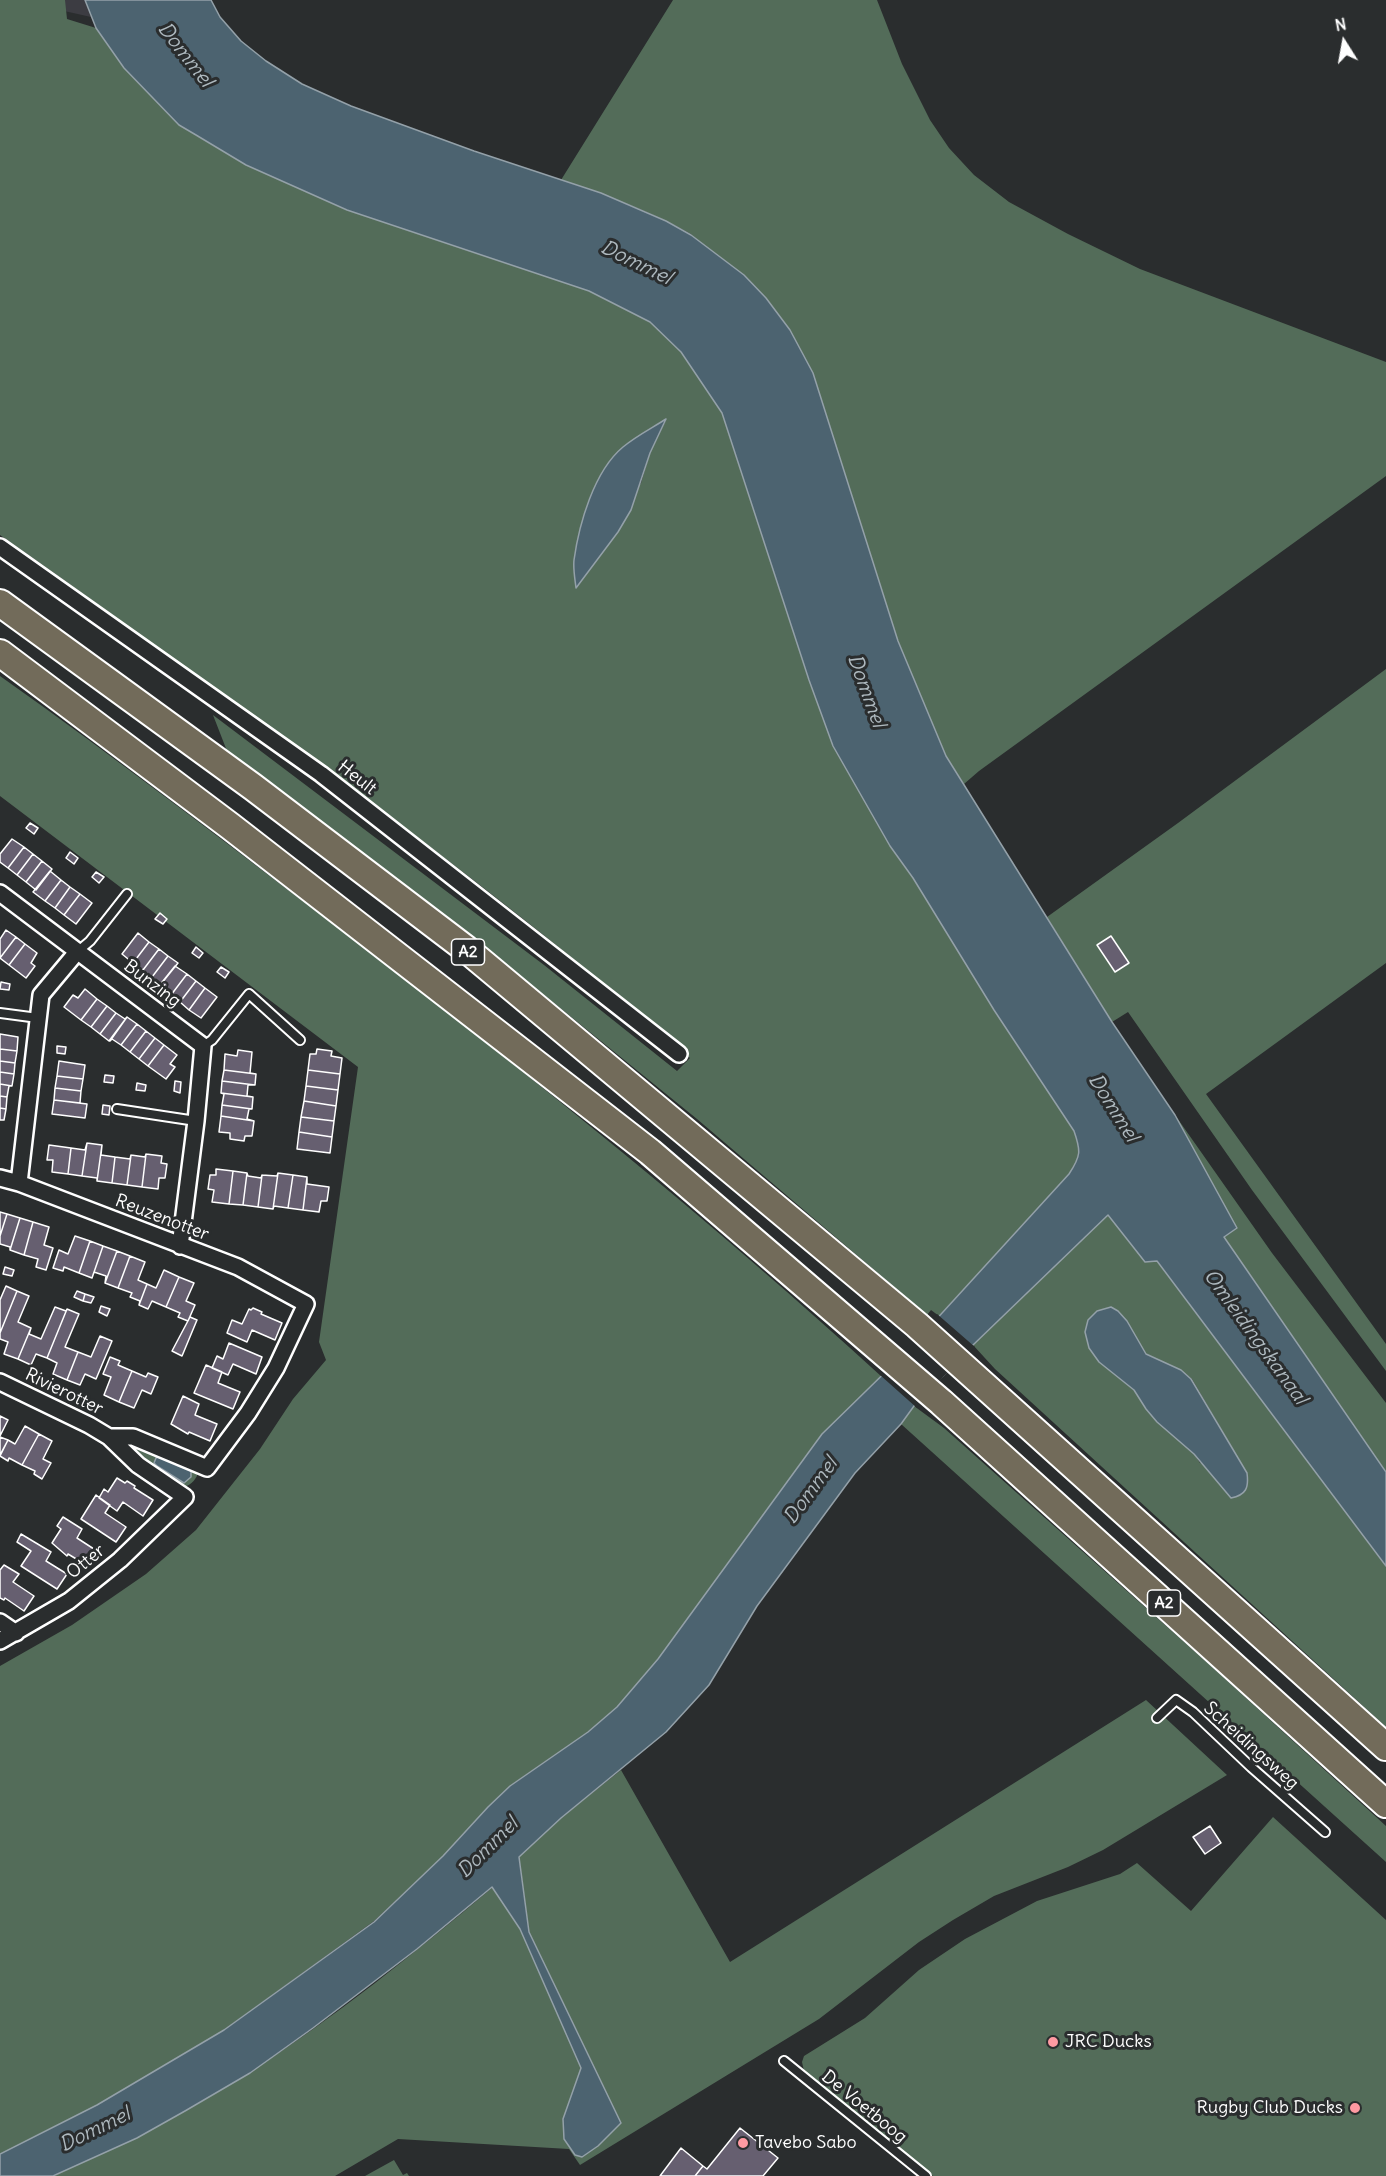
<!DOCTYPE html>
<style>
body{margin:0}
#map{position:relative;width:1386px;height:2176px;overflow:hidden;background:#2a2d2e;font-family:Delius,sans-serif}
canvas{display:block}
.north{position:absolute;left:1314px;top:12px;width:60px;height:60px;-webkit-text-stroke:4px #2a2d2e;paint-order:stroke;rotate:349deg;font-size:16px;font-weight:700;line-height:24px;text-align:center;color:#fff}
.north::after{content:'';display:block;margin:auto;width:21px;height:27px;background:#fff;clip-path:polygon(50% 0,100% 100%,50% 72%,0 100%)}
</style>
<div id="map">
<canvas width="1386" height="2176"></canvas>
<div class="north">N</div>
</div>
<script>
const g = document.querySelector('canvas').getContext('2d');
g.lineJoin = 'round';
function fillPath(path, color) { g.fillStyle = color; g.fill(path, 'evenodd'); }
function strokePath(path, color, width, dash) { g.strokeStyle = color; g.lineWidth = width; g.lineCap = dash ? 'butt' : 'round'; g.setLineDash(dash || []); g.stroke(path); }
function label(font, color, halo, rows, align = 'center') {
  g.font = font + ' Delius,sans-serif'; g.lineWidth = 6; g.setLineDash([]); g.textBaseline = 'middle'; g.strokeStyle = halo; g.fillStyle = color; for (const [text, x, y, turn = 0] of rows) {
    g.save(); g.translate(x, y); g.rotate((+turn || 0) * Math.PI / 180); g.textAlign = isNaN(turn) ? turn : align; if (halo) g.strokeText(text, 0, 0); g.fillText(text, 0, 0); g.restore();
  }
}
const built = new Path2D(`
 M15,0H85L91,17Z`);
const green = new Path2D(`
 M0,0H65L67,19L96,28L124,68L179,125L246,165L347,210L589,291L650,322L681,352L722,413L809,680L890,846L913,878L994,1010L1074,1131C1081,1151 1081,1156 1069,1174L939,1316L931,1310L927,1315L697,1119L549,999L227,751L213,715L544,965L677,1071L690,1058C539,924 377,806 214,688C143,637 72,585 0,535ZM666,420L650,453L641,483L574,563L580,529L593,492Z
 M673,0H877L902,64L930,120L949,148L974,175L1009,202L1068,234L1140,269L1386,362V476L979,771L964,784L946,756L898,641L839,458L691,234C650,211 605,195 561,180Z
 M1386,669V963L1206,1094L1386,1344V1371L1252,1190L1128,1012L1112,1022L1047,917L1178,823Z
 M0,676C120,761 237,851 354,940C535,1079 713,1222 882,1377L822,1434L658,1659L617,1707L588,1732L510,1786L488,1807L443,1856L374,1921L224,2030L97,2105L0,2154V1666L72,1625L146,1574L196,1530L260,1449L293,1399L326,1360L319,1342L358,1067L0,796Z
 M1175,1115L1272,1253L1386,1403V1472L1224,1237L1236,1227Z
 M1108,1215L1145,1262L1157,1261L1386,1566V1727L995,1369L973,1345ZM1111,1307L1146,1354L1180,1370L1192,1379L1247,1473L1200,1463L1194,1454L1157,1422L1146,1409L1134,1390L1123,1381L1088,1320L1097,1311Z
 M914,1406L944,1428L1210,1665L1386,1826V1862L901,1424Z
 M126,1441L198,1471C198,1478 191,1485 184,1487L123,1448Z
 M1146,1700L1227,1775L1103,1850L1068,1867L994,1896L953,1920L919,1942L819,2019L580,2165L569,2149L398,2139L335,2176H53C121,2145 187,2113 250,2072C335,2017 415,1953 493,1887L520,1929L608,2096L529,1932L519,1857L561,1818L621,1770L730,1962Z
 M1273,1817L1386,1920V2176H933L804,2071L802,2062L804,2056L865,2018L919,1970L965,1939L1037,1901L1120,1874L1137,1863L1191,1911Z
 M394,2160L403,2175L407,2173L409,2176H365Z`);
const water = new Path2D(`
 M85,0H211L220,17L241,41L266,61L302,84L351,106L474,151L601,193L666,221L691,235L744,275L766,298L790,330L813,373L898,641L946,756L1112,1022L1175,1115L1237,1228L1224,1237L1386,1472V1566L1157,1261L1145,1262L1108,1215L973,1345L914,1406L901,1424L855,1473L757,1606L709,1685L666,1732L561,1818L519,1857L529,1932L621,2123L598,2146L582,2157L575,2155L564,2139L563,2119L581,2068L520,1929L492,1887L417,1949L313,2028L250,2073L185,2111L137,2138L53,2176H0V2154L97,2105L224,2030L374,1922L443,1856L488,1807L510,1786L588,1732L617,1707L658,1659L822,1434L911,1347L1069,1174C1081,1156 1081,1151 1074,1131L994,1010L913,878L890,846L833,746L809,680L722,413L681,352L650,322L589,291L347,210L246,165L196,135L179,125L124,68L96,28Z
 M666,419L650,453L631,510L618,532L576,588C575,579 573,569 574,560C579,524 594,471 623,447C636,436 652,428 666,419Z
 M1111,1307L1118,1311L1127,1321L1146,1354L1181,1370L1191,1379L1247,1473C1249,1488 1246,1495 1231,1498L1194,1454L1157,1422L1146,1409L1134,1390L1099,1362L1089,1348L1085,1332L1088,1320L1097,1311Z
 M160,1456L191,1470V1477L184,1483L157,1466L154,1463L156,1458Z`);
const pier = new Path2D(`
 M937,1314L975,1347L944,1376L917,1408L880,1375Z`);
const building = new Path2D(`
 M30,823L38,828L34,834L26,828Z
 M12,839L24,847L8,868L0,862V854Z
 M24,847L33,854L17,875L8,868Z
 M70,852L78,858L74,864L66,858Z
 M33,854L42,861L26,882L17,875Z
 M42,861L52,869L36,890L26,882Z
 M50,871L61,880L45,901L33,892Z
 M96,872L104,877L99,883L92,877Z
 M61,880L70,887L55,908L45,901Z
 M70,887L80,894L64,915L55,908Z
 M80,894L92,903L76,924L64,915Z
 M160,913L167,919L163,924L155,919Z
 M6,930L16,937L0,958V939Z
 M138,933L149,942L133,963L122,954Z
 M1111,936L1129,963L1115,972L1097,945Z
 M16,937L25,944L9,965L0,958Z
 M149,942L159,949L143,970L133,963Z
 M25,944L37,953L31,963L35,966L26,978L9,965Z
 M196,947L203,953L199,958L192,953Z
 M159,949L168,956L152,977L143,970Z
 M168,956L178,963L161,984L152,977Z
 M175,966L187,974L171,995L159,986Z
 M221,967L229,972L225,978L217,972Z
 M187,974L196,981L180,1002L171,995Z
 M196,981L205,988L189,1010L180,1002Z
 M1,982L10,984L9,990L0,989Z
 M205,988L217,997L201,1018L189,1010Z
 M85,989L97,999L81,1020L64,1007L73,995L78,998Z
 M97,999L107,1006L91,1027L81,1020Z
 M107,1006L116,1013L100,1034L91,1027Z
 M116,1013L125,1019L127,1017L109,1041L100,1034Z
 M127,1017L137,1024L121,1045L112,1039L110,1041Z
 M137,1024L146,1031L130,1052L121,1045Z
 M146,1031L155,1038L139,1059L130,1052Z
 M0,1034L18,1037L17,1051L0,1049Z
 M155,1038L164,1045L148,1066L139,1059Z
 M164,1045L177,1055L170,1064L175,1067L166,1079L148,1066Z
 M57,1046L66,1047L65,1054L57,1053Z
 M0,1049L17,1051L15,1063L0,1061Z
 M317,1049L332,1051L331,1056L342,1058L340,1074L308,1070L310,1054H316Z
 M238,1050L252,1052L250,1073L256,1074L224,1070L225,1054L237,1056Z
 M0,1061L15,1063L14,1074L0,1072Z
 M59,1061L85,1065L83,1079L57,1076Z
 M224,1070L256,1074L255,1085L222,1081Z
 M308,1070L340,1074L338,1090L306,1086Z
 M0,1072L14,1074L12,1086L0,1084Z
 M105,1075L114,1076L113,1083L104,1082Z
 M57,1076L83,1079L81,1091L55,1088Z
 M175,1081L181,1082L180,1093L174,1091Z
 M222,1081L255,1085H248L247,1096L253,1097L221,1093Z
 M137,1083L146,1085L145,1091L136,1090Z
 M0,1084L12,1086H9L7,1097L0,1096Z
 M306,1086L338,1090L336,1106L304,1101Z
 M55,1088L81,1091L80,1103L54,1100Z
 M221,1093L253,1097L252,1109L222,1105L224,1094Z
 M0,1096L7,1097L6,1109L0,1108Z
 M54,1100L87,1104L85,1118L52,1114Z
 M304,1101L336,1106L334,1121L301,1117Z
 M103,1105L110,1106L109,1115L102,1114Z
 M222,1105L252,1109H249L247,1119L254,1121L221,1116Z
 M0,1108L6,1109L4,1120H0Z
 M221,1116L254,1121L252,1136H245L244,1141L230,1139V1133L219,1132Z
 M301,1117L334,1121L332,1137L299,1132Z
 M299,1132L332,1137L330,1153L297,1149Z
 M87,1143L102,1145L97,1181V1178L82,1176Z
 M87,1143L82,1176L68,1174L71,1148L85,1150Z
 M49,1145L71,1148L68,1174L52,1172L53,1160H47Z
 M102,1145L101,1155L115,1157L112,1183L97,1181Z
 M146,1154L162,1156L161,1163L167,1164L165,1178H159L158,1189L142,1187Z
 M146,1154L142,1187L127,1185L131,1155L145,1157Z
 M131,1155L127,1185L112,1183L115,1157L130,1159Z
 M216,1169L233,1171L229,1204L212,1202L214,1190L208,1189L210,1175H216Z
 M233,1171L247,1173L243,1205L229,1204Z
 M247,1173L248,1176L261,1178L262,1175L258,1207L243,1205Z
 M278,1173L293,1175L288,1208L274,1206L273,1209Z
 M278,1173L273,1209L258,1207L262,1175L277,1176Z
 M293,1175L307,1177L303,1210L288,1208Z
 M307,1177V1184L329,1187L327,1201H321L319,1212L303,1210Z
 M0,1212L7,1214L0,1236Z
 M7,1214L20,1218L10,1250V1247L0,1244V1236Z
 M20,1218L33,1222L24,1255L10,1250Z
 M33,1222L49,1227L44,1245L53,1248L46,1270L36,1267L38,1259L24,1255Z
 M75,1236L90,1241L79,1273L64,1267L63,1271L53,1268L59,1250L68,1254Z
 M90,1241L103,1246L92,1278L79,1273Z
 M103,1246L117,1251L105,1283L106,1276L94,1272L92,1278Z
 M117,1251L130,1256L118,1288L105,1283Z
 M130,1256L145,1262L138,1280L147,1284L139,1305L140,1301L130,1297L132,1293L118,1288Z
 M5,1267L14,1270L12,1276L3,1274Z
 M164,1270L179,1277L166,1307L152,1301L148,1309L139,1305L147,1284L156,1288Z
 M179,1277L194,1283L186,1301L195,1305L188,1321L178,1317L180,1313L166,1307Z
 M6,1286L17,1291L0,1333V1300Z
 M17,1291L29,1296L18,1322L31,1328L18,1359L4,1354L8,1342L0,1339V1333Z
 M77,1291L85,1294L83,1301L74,1297Z
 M85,1294L94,1297L91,1303L83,1301Z
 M101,1306L110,1309L107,1316L99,1312Z
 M55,1307L66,1311L67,1309L47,1358L36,1354L31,1365L18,1359L31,1328L29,1334L41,1339Z
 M253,1308L262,1312L261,1314L282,1323L275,1340L252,1330L247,1342L227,1333L232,1320L242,1324L249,1309L251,1310Z
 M67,1309L79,1314L65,1347L78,1352L67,1380L53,1374L57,1363L47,1358Z
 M190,1317L197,1320L182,1356L172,1351Z
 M100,1336L112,1341L96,1379L85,1374L80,1385L67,1380L78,1352L91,1357Z
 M229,1343L262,1357L256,1374L233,1364L228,1375L212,1368L217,1356L223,1359Z
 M110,1357L120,1361L118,1365L132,1371L119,1402L104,1395L111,1377L103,1374Z
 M206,1365L222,1372L218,1383L240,1392L233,1409L194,1393Z
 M132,1371L146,1377L148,1373L158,1377L151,1394L142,1390L134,1408L119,1402Z
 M183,1396L199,1404L195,1415L217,1424L210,1441L189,1432L188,1434L171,1424Z
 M0,1416L8,1420L0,1436Z
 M25,1426L39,1434L22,1465L9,1458L8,1461L0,1456L8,1440L15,1444Z
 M39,1434L52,1441L43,1459L51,1463L42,1479L34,1474L35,1471L22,1465Z
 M0,1437L8,1440L0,1455Z
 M117,1478L125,1483L127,1481L135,1486L134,1488L153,1500L143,1516L123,1502L117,1511L99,1498L104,1489L108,1492Z
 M96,1495L110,1505L105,1513L126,1527L116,1542L81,1519Z
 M63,1517L82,1529L77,1538L97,1551L88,1566L68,1554L67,1556L52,1543L61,1529L57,1526Z
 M21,1534L51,1552L46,1561L67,1574L57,1589L21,1566L31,1551L17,1542Z
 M4,1565L19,1574L13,1582L34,1596L24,1611L5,1598L4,1600L0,1598V1570Z
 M1210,1826L1221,1843L1205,1854L1193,1837Z
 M740,2128L778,2158L763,2176H695L703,2166L707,2169Z
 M681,2148L703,2166L695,2176H660Z`);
const lane = new Path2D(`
 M77,952L90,941L127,894
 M0,1013L38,1018
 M203,1046L212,1040L249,994L300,1040
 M117,1109L196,1121
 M1157,1718L1176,1700L1193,1712L1251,1767L1325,1832
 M784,2061L926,2176`);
const street = new Path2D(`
 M0,547L321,774L679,1054
 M0,893L203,1046L196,1121L180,1246
 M0,1178L19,1183L238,1267L306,1304L276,1368L248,1413L207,1468L133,1437H109
 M19,1183L41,995L77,952
 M0,1382L89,1425L109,1437L138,1465L185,1497L120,1560L69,1601L0,1641
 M0,1622L16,1633`);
const highway = new Path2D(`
 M0,603L253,787L466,949L917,1325L1386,1747
 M0,653L230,826L650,1152L941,1402L1386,1804`);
const markers = [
 [1053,2042,6,"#ff9aa2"],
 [1355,2108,6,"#ff9aa2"],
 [743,2143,6,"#ff9aa2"]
];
const shields = [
 [468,952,33],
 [1164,1603,33]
];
const shieldNames = [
 ["A2",468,952],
 ["A2",1164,1603]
];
const streetNames = [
 ["Heult",357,778,38],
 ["Bunzing",152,984,37],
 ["Reuzenotter",162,1218,21],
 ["Rivierotter",64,1392,26],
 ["Otter",86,1562,-39],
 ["Scheidingsweg",1251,1746,42],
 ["De Voetboog",864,2107,39]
];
const poiNames = [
 ["JRC Ducks",1065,2042],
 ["Rugby Club Ducks",1343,2108,"right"],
 ["Tavebo Sabo",755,2143]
];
const waterNames = [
 ["Dommel",185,55,52],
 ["Dommel",636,263,26],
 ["Dommel",866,691,70],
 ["Dommel",1113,1108,58],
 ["Omleidingskanaal",1255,1337,54],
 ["Dommel",811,1491,-54],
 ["Dommel",488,1848,-45],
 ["Dommel",95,2130,-26]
];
fillPath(built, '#3c3c42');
fillPath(green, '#536c59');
fillPath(water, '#4c6370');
strokePath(water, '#94a1a9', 1.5);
fillPath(pier, '#2a2d2e');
fillPath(building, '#665f70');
strokePath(building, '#fff', 1.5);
strokePath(lane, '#fff', 12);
strokePath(street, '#fff', 20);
strokePath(highway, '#fff', 30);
strokePath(lane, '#2a2d2e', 8);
strokePath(street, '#2a2d2e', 15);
strokePath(highway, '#726b5a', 26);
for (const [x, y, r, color] of markers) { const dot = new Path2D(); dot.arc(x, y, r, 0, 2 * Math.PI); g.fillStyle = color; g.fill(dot); strokePath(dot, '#2a2d2e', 2); }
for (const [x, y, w] of shields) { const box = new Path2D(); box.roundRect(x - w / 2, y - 13, w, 26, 4.5); g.fillStyle = '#2a2d2e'; g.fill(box); strokePath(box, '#fff', 1.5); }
label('bold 16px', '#fff', null, shieldNames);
label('18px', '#fff', '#2a2d2e', streetNames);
label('18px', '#fff', '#2a2d2e', poiNames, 'left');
label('italic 20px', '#aeb9bf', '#2a2d2e', waterNames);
</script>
